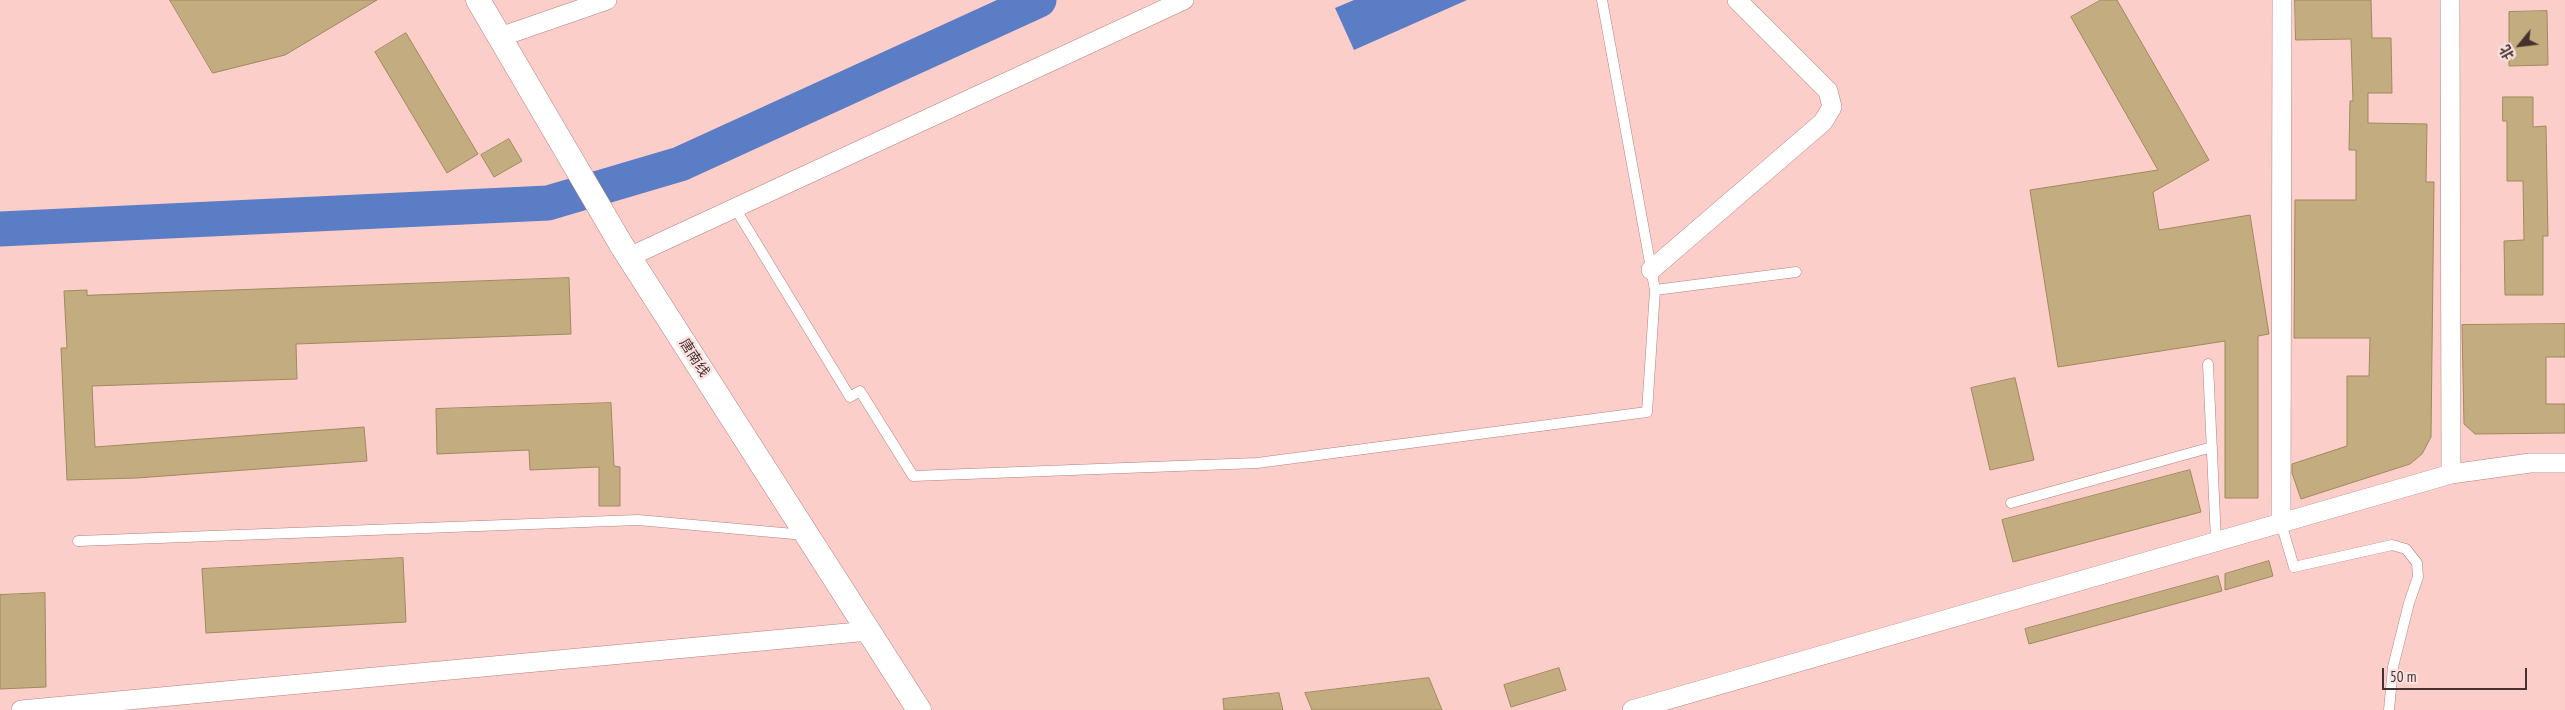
<!DOCTYPE html>
<meta charset="utf-8">
<style>
body{margin:0}
#map{position:relative;width:2565px;height:710px;overflow:hidden;background:#fcceca;font-family:"PT Sans Narrow","Noto Sans SC",sans-serif}
canvas{display:block}
.north{position:absolute;left:2495px;top:20px;width:50px;height:50px;-webkit-text-stroke:4px #fae2e0;paint-order:stroke;rotate:241deg;font-size:14px;font-weight:700;line-height:20px;text-align:center;color:#47312f}
.north::after{content:'';display:block;margin:auto;width:18px;height:22px;background:#47312f;clip-path:polygon(50% 0,100% 100%,50% 72%,0 100%)}
.scale{position:absolute;left:2382px;top:668px;width:145px;height:22px;box-sizing:border-box;border:2px solid #47312f;border-top:0;padding-left:6px;font-size:15px;line-height:18px;white-space:nowrap;color:#47312f;-webkit-text-stroke:4px #fae2e0;paint-order:stroke}
</style>
<div id="map">
<canvas width="2565" height="710"></canvas>
<div class="north">北</div>
<div class="scale">50 m</div>
</div>
<script>
const g = document.querySelector('canvas').getContext('2d');
g.lineJoin = 'round';
function fillPath(path, color) { g.fillStyle = color; g.fill(path, 'evenodd'); }
function strokePath(path, color, width, dash) { g.strokeStyle = color; g.lineWidth = width; g.lineCap = dash ? 'butt' : 'round'; g.setLineDash(dash || []); g.stroke(path); }
function label(font, color, halo, rows, align = 'center') {
  g.font = font + ' "PT Sans Narrow","Noto Sans SC",sans-serif'; g.lineWidth = 5; g.setLineDash([]); g.textBaseline = 'middle'; g.strokeStyle = halo; g.fillStyle = color; for (const [text, x, y, turn = 0] of rows) {
    g.save(); g.translate(x, y); g.rotate((+turn || 0) * Math.PI / 180); g.textAlign = isNaN(turn) ? turn : align; if (halo) g.strokeText(text, 0, 0); g.fillText(text, 0, 0); g.restore();
  }
}
const water = new Path2D(`
 M1354,0H1467L1354,50L1335,8Z`);
const river = new Path2D(`
 M0,229L548,203L680,164L1039,0`);
const building = new Path2D(`
 M170,0H377L285,55L213,73Z
 M2101,0H2117L2209,160L2153,192L2159,230L2250,215L2269,334L2258,336V498H2225V341L2058,367L2030,190L2158,170L2071,17Z
 M2295,0H2371L2372,38H2391L2392,93H2368V123L2427,124L2426,182H2434L2431,437L2422,454L2410,464L2301,499L2292,473V464L2347,446V376H2369L2370,338H2294L2295,200H2356V150H2349L2350,101H2353L2351,39L2296,40Z
 M2547,11L2548,65L2509,66V12Z
 M406,33L478,154L447,173L375,52Z
 M2503,97H2533V127L2546,126L2548,236H2543V295H2505L2504,241L2524,240L2523,181H2507V121H2503Z
 M509,139L522,161L494,177L481,155Z
 M569,278L571,334L296,344L297,379L92,386L95,447L364,427L367,461L137,478L67,480L61,348H67L64,291L87,290V295Z
 M2565,324V357H2546V404H2565V433L2475,434L2464,424L2462,325Z
 M2015,378L2034,460L1990,470L1971,388Z
 M611,403L614,466L620,467V506H599V467L530,470L529,450L437,454L436,409Z
 M2190,470L2201,512L2013,562L2002,520Z
 M403,558L406,622L206,633L202,569Z
 M2269,561L2273,576L2225,590V574Z
 M2218,576L2222,591L2029,644L2025,629Z
 M45,593L46,687L0,689V595Z
 M1559,668L1566,690L1511,707L1504,685Z
 M1429,678L1442,710H1312L1305,693Z
 M1279,693L1283,710H1224L1223,699Z`);
const service = new Path2D(`
 M735,208L850,397L860,391L913,476L1257,463L1647,412L1655,290L1602,0
 M1655,290L1796,272
 M2208,364L2216,541
 M2011,503L2212,447
 M2281,523L2294,567L2392,545L2406,549L2417,563L2418,577L2409,603L2393,667L2389,710
 M78,541L638,520L805,535`);
const minor = new Path2D(`
 M2450,0L2451,474
 M500,37L607,0
 M629,257L1184,0
 M1651,270L1823,122L1832,107L1828,91L1737,0
 M2281,523L2282,0
 M21,710L869,631
 M1632,710L2451,474L2530,463H2565`);
const tertiary = new Path2D(`
 M478,0L622,246L919,710`);
const streetNames = [
 ["唐南线",694,358,57]
];
fillPath(water, '#5b7dc6');
strokePath(river, '#5b7dc6', 35);
fillPath(building, '#c3ad80');
strokePath(building, '#9f895d', 1);
strokePath(service, '#b4807c', 11);
strokePath(minor, '#b4807c', 20);
strokePath(tertiary, '#b4807c', 25);
strokePath(service, '#fff', 10);
strokePath(minor, '#fff', 19);
strokePath(tertiary, '#fff', 24);
label('14px', '#47312f', '#fae2e0', streetNames);
</script>
